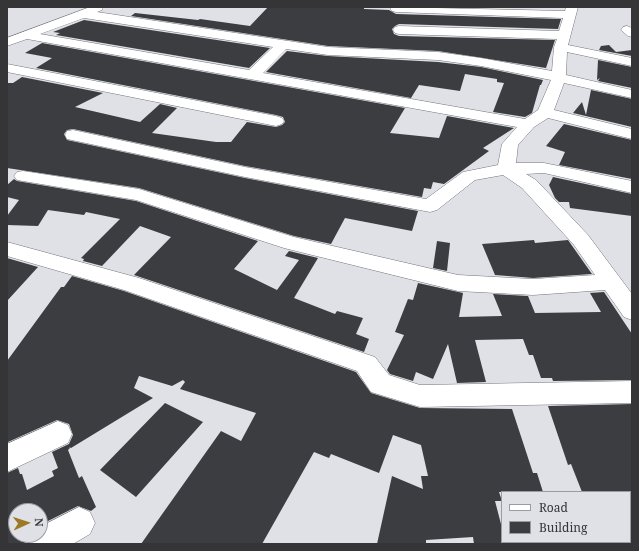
<!DOCTYPE html>
<style>
body{margin:0}
#map{position:relative;width:639px;height:551px;overflow:hidden;background:#dfe1e7;font-family:"Noto Serif",serif}
canvas{display:block}
.frame{position:absolute;inset:0;border:8px solid #353538;pointer-events:none}
.legend{position:absolute;left:501px;top:491px;width:130px;height:52px;box-sizing:border-box;background:#dfe1e7;border:1px solid #9b9ca1;margin:0;padding:5px 7px;list-style:none;font-size:12px;color:#353538}
.legend li{display:flex;align-items:center;gap:8px;height:20px}
.legend b{width:20px;border:1px solid #9b9ca1}
.north{position:absolute;left:8px;top:503px;width:40px;height:40px;box-sizing:border-box;background:#dfe1e7;border:1px solid #9b9ca1;border-radius:50%;rotate:87deg;font-size:11px;font-weight:700;line-height:16px;text-align:center;color:#353538}
.north::after{content:'';display:block;margin:auto;width:14px;height:18px;background:#9c7924;clip-path:polygon(50% 0,100% 100%,50% 72%,0 100%)}
</style>
<div id="map">
<canvas width="639" height="551"></canvas>
<div class="frame"></div>
<ul class="legend">
<li><b style="height:5px;background:#fff"></b>Road</li>
<li><b style="height:11px;background:#3b3d41"></b>Building</li>
</ul>
<div class="north">N</div>
</div>
<script>
const g = document.querySelector('canvas').getContext('2d');
g.lineJoin = 'round';
function fillPath(path, color) { g.fillStyle = color; g.fill(path, 'evenodd'); }
function strokePath(path, color, width, dash) { g.strokeStyle = color; g.lineWidth = width; g.lineCap = dash ? 'butt' : 'round'; g.setLineDash(dash || []); g.stroke(path); }
const building = new Path2D(`
 M268,7H364V9L389,10L396,14L561,19L558,29L399,24L395,26L392,29L394,34L399,36L555,40L546,68L438,51L328,46L131,16L135,13L198,20L200,19L250,26Z
 M84,20L270,48L249,68L56,35L60,33L53,32Z
 M42,43L405,108L390,133L439,138L447,116L514,128L483,148L489,151L444,184L433,182L431,189L424,188L422,197L245,166L73,129L67,130L64,134L67,140L245,178L418,211L412,231L345,218L331,244L294,236L139,188L7,168V83H13L22,77L103,93L75,107L140,122L160,104L177,108L152,133L216,142H231L247,122L276,127L282,125L285,122L283,117L276,115L36,68L52,58L25,53Z
 M609,45L616,52L632,50V56L599,50L601,46Z
 M287,51L328,56L438,62L481,67L543,80L541,85H540L532,113L525,117L493,112L504,83L497,82V79L465,74L460,91L419,85L411,98L266,72Z
 M598,60L632,67V88L598,81L600,78L597,80Z
 M591,90L632,99V127L573,113L582,102L586,115Z
 M564,124L632,140V179L559,165L565,152L546,146Z
 M553,177L632,194V216L570,208L569,202H559L555,198L549,185Z
 M14,179L17,181L136,201L258,241L234,269L277,290L299,260L285,256L289,251L318,258L294,298L335,314L337,311L363,318L356,334L369,339L364,352L134,275L171,237L140,226L102,266L83,261L84,259L81,258L120,219L86,212L84,215L48,210L38,226L7,225V216L19,200L7,197V185Z
 M534,240L535,243L568,240L592,274L533,278L495,275L482,244Z
 M437,241L450,243L447,271L433,268Z
 M7,258L38,267L7,301Z
 M72,276L124,291L356,372L371,393L420,408L512,409L533,473H537L543,492H499L502,501H495L502,528V543L474,544L473,537L426,540V544H377L392,476L423,489L421,476H428L421,445L393,435L379,473L331,454L329,458L314,452L262,544H141L221,431L241,441L256,413L180,389L185,382L183,380L172,386L139,376L134,388L153,398L71,448L69,447L70,448L68,450L79,478L82,476L96,507L91,511L78,506L40,525V511H16V535H27L25,544H7V473L18,468L20,474H22L27,490L54,476L52,471L58,468L52,452L69,444L73,435L69,424L57,420L8,442L7,437V361L61,287H64Z
 M418,283L463,293L459,317L502,316L493,294L528,296L535,313L601,312L590,293L604,292L632,334V380L553,381L552,378H541L533,355H529L523,339L475,340L486,382L457,383L448,344L433,379L416,372L413,381L390,374L387,370L404,335L395,332L408,299L413,300Z
 M165,403L203,422L136,497L100,470Z
 M632,404V492H582L571,464L568,465L548,406Z`);
const street = new Path2D(`
 M90,7H103L102,10L97,12L328,47L438,52L481,58L552,71L554,47L557,39L399,34L395,33L393,30L395,27L399,26L559,31L563,18L396,12L392,11L390,9L392,7L565,11L566,7H578L568,45L632,58V66L567,52L566,75L632,90V98L564,83L554,110L632,129V139L548,118L534,127L518,145L516,163H544L632,181V193L544,173L526,174L536,180L588,235L632,294V320L624,317L605,290L533,295L458,291L284,248L136,200L17,180L14,176L17,172L23,171L139,189L294,237L458,275L533,279L595,275L574,245L522,188L503,175L475,180L437,210L430,212L245,177L67,139L65,135L67,131L73,130L245,167L426,199L463,172L498,165L502,144L517,127L27,39L7,46V38ZM84,18L273,47L249,70L40,34ZM286,49L328,55L438,60L481,66L551,80L538,110L525,119L263,73Z
 M627,26L632,28V37L628,36L621,30L623,27Z
 M7,64L276,116L282,118L284,121L282,124L276,126L7,72Z
 M7,242L139,278L375,357L389,375L420,385L632,381V403L420,407L371,392L357,371L124,290L7,256Z
 M58,421L68,425L72,434L68,443L7,472V444Z
 M79,507L90,512L95,523L90,534L73,544H26L29,535H40V527Z`);
fillPath(building, '#3b3d41');
strokePath(street, '#73757b', 1);
fillPath(street, '#fff');
</script>
